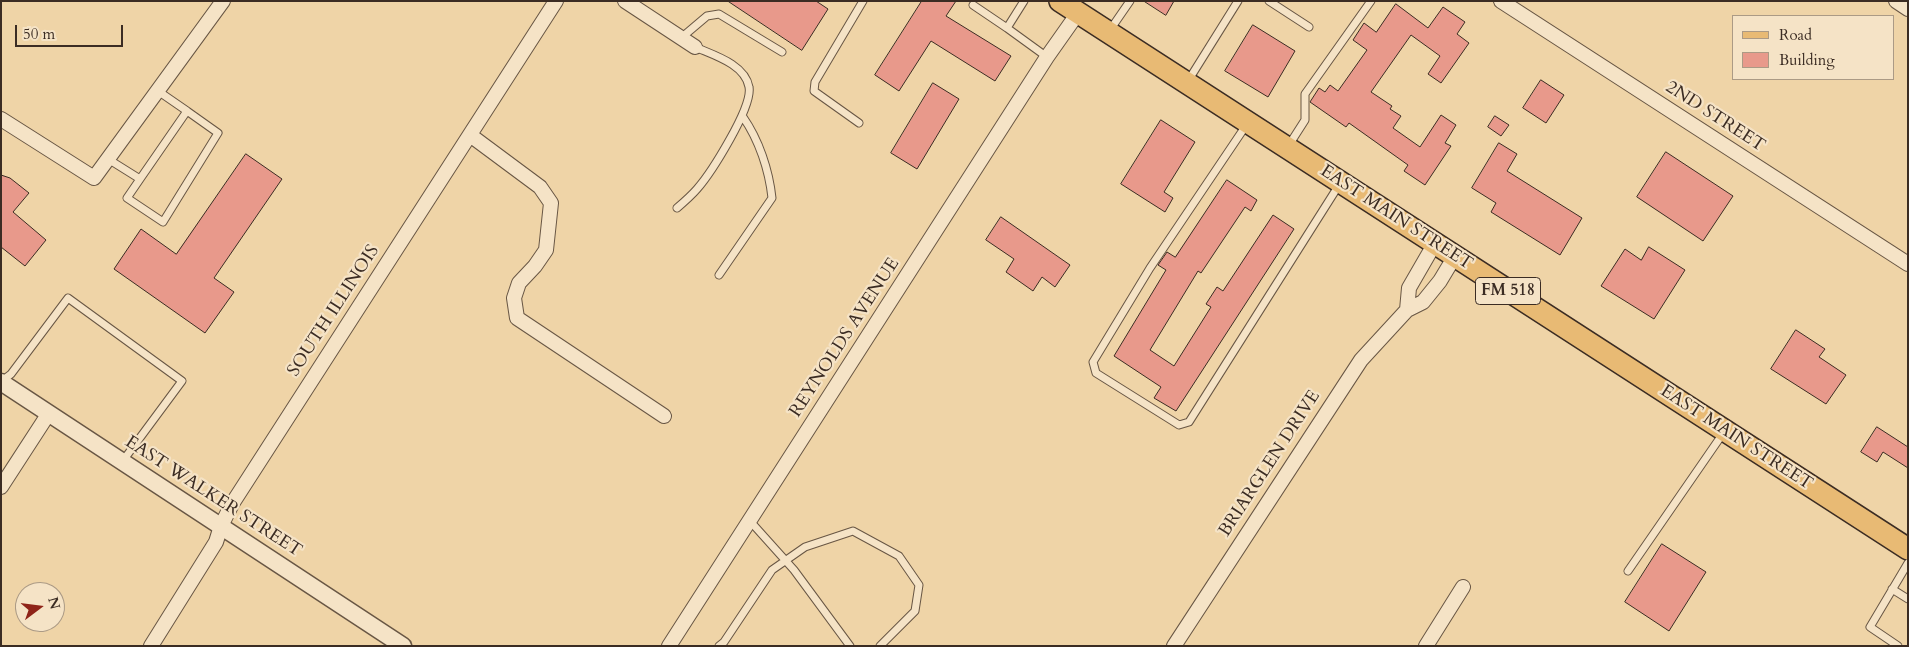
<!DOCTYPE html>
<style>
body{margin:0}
#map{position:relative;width:1909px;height:647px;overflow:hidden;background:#efd4a7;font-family:Cardo,serif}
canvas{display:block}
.frame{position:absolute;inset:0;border:2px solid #3b2c23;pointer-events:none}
.legend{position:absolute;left:1732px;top:15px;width:162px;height:65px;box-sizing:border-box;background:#f5e3c6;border:1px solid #ab9a85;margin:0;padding:6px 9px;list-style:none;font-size:15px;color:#3b2c23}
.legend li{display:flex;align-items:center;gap:10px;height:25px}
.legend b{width:25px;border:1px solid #ab9a85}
.north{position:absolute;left:15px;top:582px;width:50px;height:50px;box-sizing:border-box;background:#f5e3c6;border:1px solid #ab9a85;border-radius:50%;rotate:75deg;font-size:14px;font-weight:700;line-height:20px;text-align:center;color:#3b2c23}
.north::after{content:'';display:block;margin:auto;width:18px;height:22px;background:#8f2418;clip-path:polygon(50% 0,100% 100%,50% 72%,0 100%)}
.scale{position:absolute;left:15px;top:25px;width:108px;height:22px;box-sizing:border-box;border:2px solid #3b2c23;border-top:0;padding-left:6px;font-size:15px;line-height:18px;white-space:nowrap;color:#3b2c23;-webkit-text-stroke:4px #f5e3c6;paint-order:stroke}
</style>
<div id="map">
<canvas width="1909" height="647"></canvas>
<div class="frame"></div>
<ul class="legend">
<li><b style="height:6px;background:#e8ba74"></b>Road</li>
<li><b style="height:14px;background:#e8998b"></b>Building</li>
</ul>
<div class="north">N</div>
<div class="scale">50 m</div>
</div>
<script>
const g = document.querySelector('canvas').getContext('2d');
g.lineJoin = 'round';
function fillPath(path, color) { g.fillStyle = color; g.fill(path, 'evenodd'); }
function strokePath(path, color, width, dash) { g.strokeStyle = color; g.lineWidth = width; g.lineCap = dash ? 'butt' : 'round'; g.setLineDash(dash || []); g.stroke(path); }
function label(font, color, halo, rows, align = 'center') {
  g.font = font + ' Cardo,serif'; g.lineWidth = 4.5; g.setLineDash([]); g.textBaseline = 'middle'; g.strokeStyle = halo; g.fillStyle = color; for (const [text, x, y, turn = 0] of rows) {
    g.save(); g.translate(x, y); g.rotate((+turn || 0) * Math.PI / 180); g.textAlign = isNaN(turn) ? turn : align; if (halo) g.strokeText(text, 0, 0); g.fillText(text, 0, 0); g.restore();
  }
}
const building = new Path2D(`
 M728,1H816L828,9L802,50Z
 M922,1H956L946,16L1011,56L995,81L931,41L899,91L875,75Z
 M1144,1H1174L1166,15Z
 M1396,4L1428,28L1443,7L1465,22L1457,34L1469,43L1441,83L1428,74L1440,56L1411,35L1371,92L1392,106L1390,109L1401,116L1393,128L1420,147L1441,115L1456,125L1445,143L1451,146L1425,185L1404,171L1408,165L1349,123L1346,127L1310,102L1319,88L1325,92L1330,85L1338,91L1367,50L1353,40L1364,23L1376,32Z
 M1253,25L1295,51L1268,97L1225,71Z
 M1541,80L1564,95L1546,123L1523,108Z
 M933,83L959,99L917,169L891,153Z
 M1495,116L1509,125L1501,136L1488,127Z
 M1161,120L1195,142L1164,192L1173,198L1165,212L1121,184Z
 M1499,143L1517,154L1507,171L1582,218L1560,255L1491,212L1496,203L1472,188Z
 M1666,152L1733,196L1703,241L1637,197Z
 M246,154L282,179L214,278L234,292L205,333L114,269L141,229L176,254Z
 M1,175L10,178L29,193L13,212L46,240L25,266L1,247Z
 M1227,180L1257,200L1251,211L1245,207L1201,273L1198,271L1150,350L1174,366L1211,307L1206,304L1217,287L1223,291L1273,215L1294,229L1176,411L1154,398L1161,387L1114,356L1166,270L1158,265L1167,252L1175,257Z
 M1001,217L1070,265L1055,287L1042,277L1033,291L1006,272L1014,259L986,240Z
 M1649,247L1685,270L1654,319L1601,286L1625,249L1641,260Z
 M1796,330L1825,349L1819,357L1846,375L1826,404L1771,369Z
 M1877,427L1908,447V468L1883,452L1877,462L1861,452Z
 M1662,544L1706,572L1669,631L1625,602Z`);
const service = new Path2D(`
 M1269,1L1309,27
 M973,5L1007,28L1024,1
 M1007,28L1047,57
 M1110,30L1130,1
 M681,38L707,16L719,14L782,52
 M1188,81L1238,1
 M859,123L814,91L815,82L863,1
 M1247,124L1150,268L1093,362L1096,373L1179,425L1189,422L1339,185
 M1289,145L1305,120V94L1371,1
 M108,159L140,179L187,111L158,91
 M140,179L127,198L163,222L218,133L187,111
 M677,208C684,202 691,196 697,189C711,173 753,107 749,87C745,64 713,55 695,47
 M719,275L772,198C769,170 759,140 743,117
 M2,381L11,374L68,298L182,381L122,462
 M750,521L794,570L850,646
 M1628,571L1724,432
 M1892,589L1908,599
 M719,646L724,642L772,570L805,547L853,531L899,556L919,585L915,611L880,646
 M1898,646L1870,627L1908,563`);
const minor = new Path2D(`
 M625,1L695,47
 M1501,1L1908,264
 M1896,1L1908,9
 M1,119L94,178L223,1
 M470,135L540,187L551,203L546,250L535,266L519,283L514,298L517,318L664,416
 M1407,310L1409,288L1435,243
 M1,487L49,413
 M151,646L216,542L221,526L232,504L556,1
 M669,646L1047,57L1078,13
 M1174,646L1361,360L1407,310L1423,302L1440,281L1455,256
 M1426,646L1463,587`);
const tertiary = new Path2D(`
 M1,382L403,646`);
const primary = new Path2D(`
 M1060,1L1908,549`);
const shields = [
 [1508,291,65]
];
const shieldNames = [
 ["FM 518",1508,291]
];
const streetNames = [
 ["2ND STREET",1715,117,33],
 ["EAST MAIN STREET",1396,218,33],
 ["SOUTH ILLINOIS",334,311,-57],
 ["REYNOLDS AVENUE",845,338,-57],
 ["EAST MAIN STREET",1736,438,33],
 ["BRIARGLEN DRIVE",1270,464,-57],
 ["EAST WALKER STREET",213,497,33]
];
fillPath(building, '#e8998b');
strokePath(building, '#3b2c23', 1);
strokePath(service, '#685644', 9);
strokePath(minor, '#685644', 16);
strokePath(tertiary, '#685644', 19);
strokePath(primary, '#3b2c23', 24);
strokePath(service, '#f5e3c6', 7);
strokePath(minor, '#f5e3c6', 14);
strokePath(tertiary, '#f5e3c6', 16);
strokePath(primary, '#e8ba74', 21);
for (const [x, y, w] of shields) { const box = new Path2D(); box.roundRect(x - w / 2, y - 13.5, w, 27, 4); g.fillStyle = '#f5e3c6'; g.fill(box); strokePath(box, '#3b2c23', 1); }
label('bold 16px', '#3b2c23', null, shieldNames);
label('18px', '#3b2c23', '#f5e3c6', streetNames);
</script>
